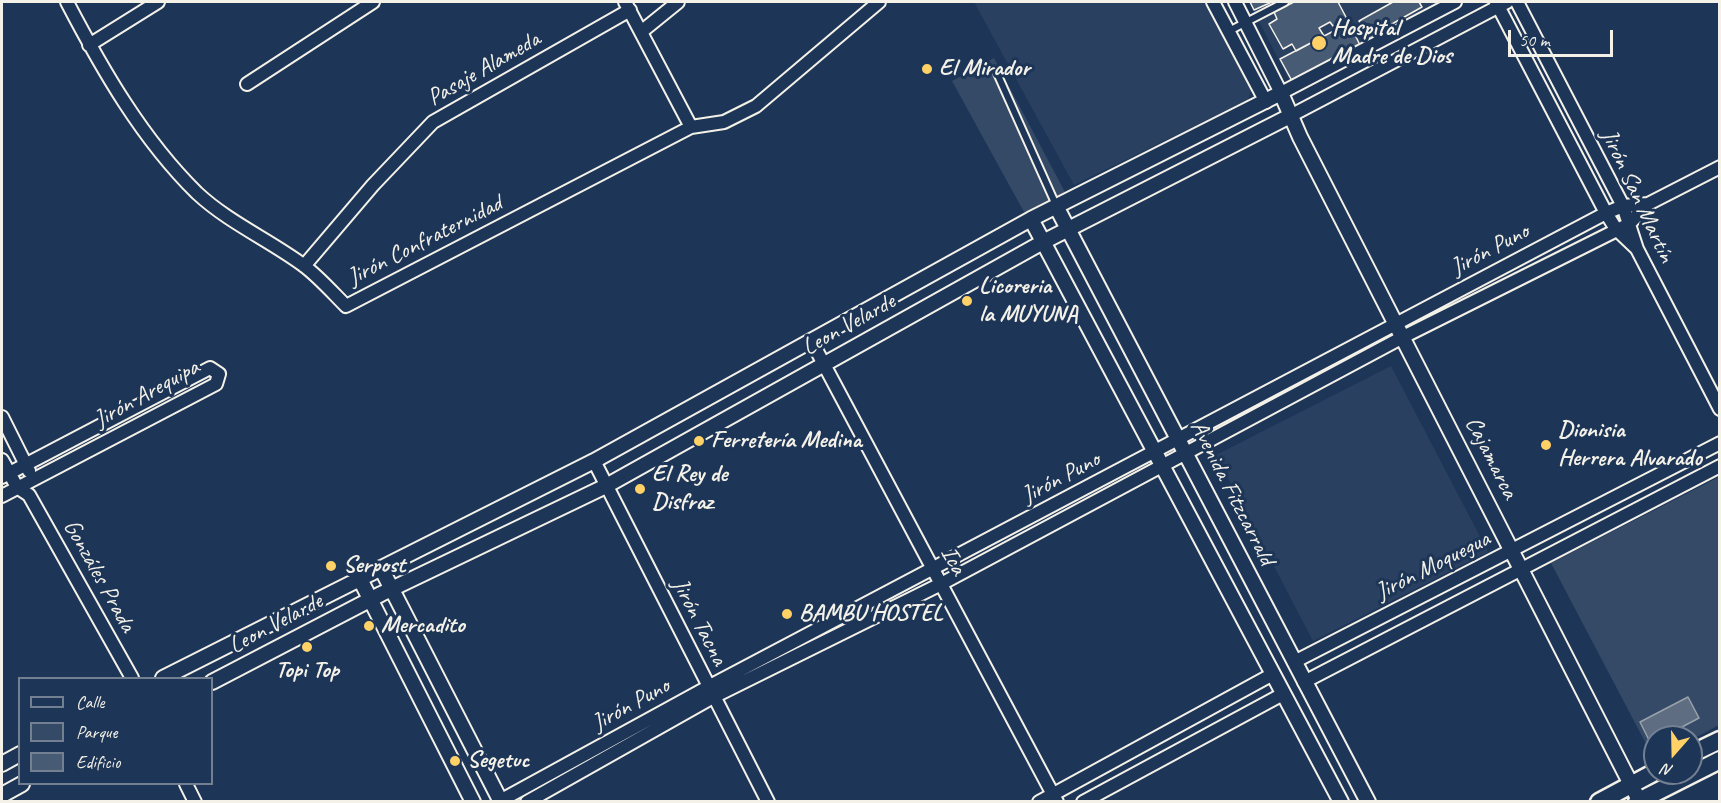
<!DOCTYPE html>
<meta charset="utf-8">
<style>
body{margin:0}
#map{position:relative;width:1721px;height:803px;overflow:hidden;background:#1d3557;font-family:Caveat,sans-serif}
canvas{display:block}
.frame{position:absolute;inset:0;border:3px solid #f4f1e8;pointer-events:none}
.legend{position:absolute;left:18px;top:677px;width:195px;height:108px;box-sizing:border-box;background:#1d3557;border:2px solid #738091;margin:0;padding:8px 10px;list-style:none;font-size:18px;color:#f4f1e8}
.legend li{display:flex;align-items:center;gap:12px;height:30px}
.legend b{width:30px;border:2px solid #738091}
.north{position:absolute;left:1643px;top:725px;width:60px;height:60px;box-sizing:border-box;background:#1d3557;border:2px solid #738091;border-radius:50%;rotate:200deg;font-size:16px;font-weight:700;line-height:24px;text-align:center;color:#f4f1e8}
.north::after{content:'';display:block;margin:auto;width:21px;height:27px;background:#ffd166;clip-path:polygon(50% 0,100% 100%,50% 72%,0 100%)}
.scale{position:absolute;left:1508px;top:30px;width:105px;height:27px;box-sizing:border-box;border:3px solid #f4f1e8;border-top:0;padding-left:8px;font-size:18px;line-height:21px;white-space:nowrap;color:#f4f1e8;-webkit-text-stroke:4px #1d3557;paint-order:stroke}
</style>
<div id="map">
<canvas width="1721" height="803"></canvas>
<div class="frame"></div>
<ul class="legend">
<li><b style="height:8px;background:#1d3557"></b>Calle</li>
<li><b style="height:16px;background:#354a67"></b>Parque</li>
<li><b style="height:16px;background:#485b74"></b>Edificio</li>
</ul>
<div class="north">N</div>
<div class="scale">50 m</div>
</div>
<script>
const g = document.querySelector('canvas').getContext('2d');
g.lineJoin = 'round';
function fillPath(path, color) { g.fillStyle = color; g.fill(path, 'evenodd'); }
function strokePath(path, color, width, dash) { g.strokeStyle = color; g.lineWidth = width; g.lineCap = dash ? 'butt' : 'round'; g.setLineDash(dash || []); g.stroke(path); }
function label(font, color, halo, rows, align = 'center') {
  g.font = font + ' Caveat,sans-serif'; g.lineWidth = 6; g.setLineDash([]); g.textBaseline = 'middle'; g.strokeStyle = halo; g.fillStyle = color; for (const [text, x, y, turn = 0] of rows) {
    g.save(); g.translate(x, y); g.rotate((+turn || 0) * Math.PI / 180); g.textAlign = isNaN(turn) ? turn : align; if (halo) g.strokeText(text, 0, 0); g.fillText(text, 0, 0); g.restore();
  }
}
const built = new Path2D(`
 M974,2H1204L1251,90L1248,100L1074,185Z
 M1249,2H1445L1291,84Z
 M1391,366L1488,552L1313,641L1216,455Z`);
const green = new Path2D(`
 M994,58L1066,194L1024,212L952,81Z
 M1719,477V725L1691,740V737H1655L1654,759L1551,563Z`);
const water = new Path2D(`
 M1688,697L1699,718L1663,737H1655V741L1651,744L1640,722Z`);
const building = new Path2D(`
 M1250,2H1272L1254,10Z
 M1294,2H1338L1347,19L1333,26L1330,22L1319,28L1324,36L1296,51L1292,44L1283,49L1269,24L1277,19L1274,12Z
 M1393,2H1419L1422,7L1369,37L1359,21Z
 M1349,23L1360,45L1292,81L1280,59Z`);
const service = new Path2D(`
 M1229,31L1285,2
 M996,71L1056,205`);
const minor = new Path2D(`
 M67,2C102,69 142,139 197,193C228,222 269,240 303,265C318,276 332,292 346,306L691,127L724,122L756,106L879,2
 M625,2L691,127
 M1213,2L1266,102
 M1235,2L1281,93L1455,2
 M1496,2L1606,213L1616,229L1636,248
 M1517,2L1623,206L1637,249L1720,409
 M641,32L678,2
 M89,45L158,2
 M247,84L373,2
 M1292,115L1507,2
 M304,266L373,185L433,122L630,10
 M811,340L1057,802
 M2,417L29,471
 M2,460L17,487L29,495L132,678
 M594,461L768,802
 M2,477L210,368L219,374L216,384L2,496
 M1294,662L1720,443
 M1304,682L1720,466
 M186,784L195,802
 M498,802L708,687L1606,213L1623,206L1648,204
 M527,802L713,697L941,584L1403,337L1629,224L1648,204L1720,167
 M1039,802L1273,674
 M1083,802L1283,694`);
const tertiary = new Path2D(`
 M1056,206L1368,802
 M1031,219L1341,802
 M381,568L501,802
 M360,579L473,802
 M163,678L594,461L1031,219L1281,93L1300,137L1640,802
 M212,682L381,594L606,486L1043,242L1292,115
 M2,764L20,754
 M2,795L22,784`);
const secondary = new Path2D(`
 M1691,754L1720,740
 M1599,802L1655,772
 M1637,802L1720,760`);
const markers = [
 [1319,43,8,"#ffd166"],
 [927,69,6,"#ffd166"],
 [967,301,6,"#ffd166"],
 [699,441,6,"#ffd166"],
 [1546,445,6,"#ffd166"],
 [640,489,6,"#ffd166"],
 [331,566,6,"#ffd166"],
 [787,614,6,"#ffd166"],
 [369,626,6,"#ffd166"],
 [307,647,6,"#ffd166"],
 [455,761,6,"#ffd166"]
];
const poiNames = [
 ["Hospital",1332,29],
 ["Madre de Dios",1332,57],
 ["El Mirador",939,69],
 ["Licoreria",979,287],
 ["la MUYUNA",979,315],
 ["Dionisia",1558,431],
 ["Herrera Alvarado",1558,459],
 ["Ferretería Medina",711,441],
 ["El Rey de",652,475],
 ["Disfraz",652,503],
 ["Serpost",343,566],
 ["BAMBU HOSTEL",799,614],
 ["Mercadito",381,626],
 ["Topi Top",307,671,"center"],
 ["Segetuc",467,761]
];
const streetNames = [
 ["Pasaje Alameda",484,69,-30],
 ["Jirón San Martín",1637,196,65],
 ["Jirón Confraternidad",425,241,-27],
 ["Jirón Puno",1490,250,-28],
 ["Leon Velarde",849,325,-29],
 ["Jirón Arequipa",147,394,-29],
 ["Cajamarca",1491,458,63],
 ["Jirón Puno",1061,478,-28],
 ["Avenida Fitzcarrald",1232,493,63],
 ["Ica",953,561,62],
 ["Jirón Moquegua",1433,566,-27],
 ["Gonzáles Prada",99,576,61],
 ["Jirón Tacna",699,622,63],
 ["Leon Velarde",276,624,-28],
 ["Jirón Puno",631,705,-29]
];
fillPath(built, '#2a4060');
fillPath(green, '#354a67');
fillPath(water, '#5e6d82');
strokePath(water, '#9aa2ab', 1.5);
fillPath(building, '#485b74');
strokePath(building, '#f4f1e8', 1.5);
strokePath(service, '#f4f1e8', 10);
strokePath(minor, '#f4f1e8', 16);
strokePath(tertiary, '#f4f1e8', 18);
strokePath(secondary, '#f4f1e8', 21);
strokePath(service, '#1d3557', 6);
strokePath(minor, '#1d3557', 12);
strokePath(tertiary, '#1d3557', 14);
strokePath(secondary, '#1d3557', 16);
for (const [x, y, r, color] of markers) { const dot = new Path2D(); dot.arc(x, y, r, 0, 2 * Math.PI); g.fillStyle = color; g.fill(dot); strokePath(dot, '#1d3557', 2); }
label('bold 24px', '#f4f1e8', '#1d3557', poiNames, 'left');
label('24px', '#f4f1e8', '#1d3557', streetNames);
</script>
